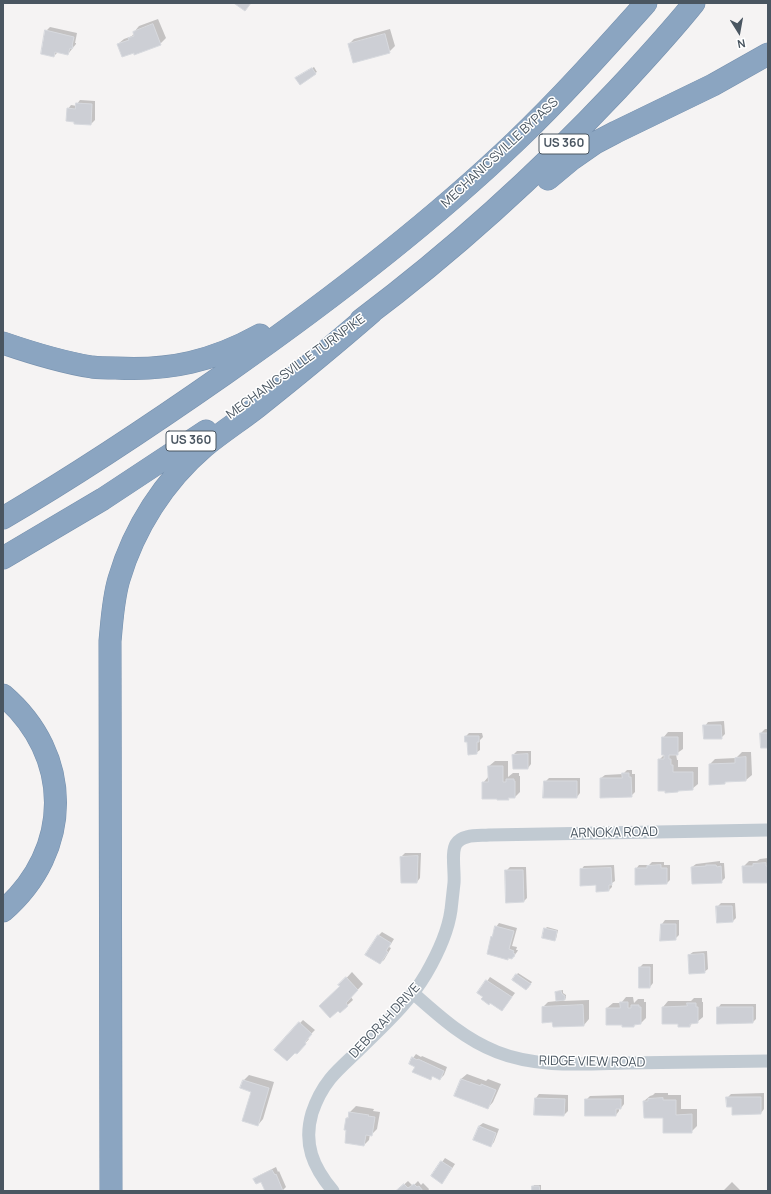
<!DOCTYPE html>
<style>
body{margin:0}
#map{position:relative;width:771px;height:1194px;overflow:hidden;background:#f5f3f3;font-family:Manrope,sans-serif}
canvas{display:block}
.frame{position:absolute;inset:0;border:4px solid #4a5661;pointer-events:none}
.north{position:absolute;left:719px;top:12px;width:40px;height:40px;-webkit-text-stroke:3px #fff;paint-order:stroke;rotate:169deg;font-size:11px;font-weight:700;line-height:16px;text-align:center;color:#4a5661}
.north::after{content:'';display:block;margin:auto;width:14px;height:18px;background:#4a5661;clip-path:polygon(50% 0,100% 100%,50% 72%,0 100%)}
</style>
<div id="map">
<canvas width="771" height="1194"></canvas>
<div class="frame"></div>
<div class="north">N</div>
</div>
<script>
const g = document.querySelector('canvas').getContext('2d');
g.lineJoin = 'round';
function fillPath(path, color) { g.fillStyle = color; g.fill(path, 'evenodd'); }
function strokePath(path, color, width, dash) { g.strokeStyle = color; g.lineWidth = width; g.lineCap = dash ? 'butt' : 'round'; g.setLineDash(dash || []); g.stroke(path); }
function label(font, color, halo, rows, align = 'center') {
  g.font = font + ' Manrope,sans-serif'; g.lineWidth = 3; g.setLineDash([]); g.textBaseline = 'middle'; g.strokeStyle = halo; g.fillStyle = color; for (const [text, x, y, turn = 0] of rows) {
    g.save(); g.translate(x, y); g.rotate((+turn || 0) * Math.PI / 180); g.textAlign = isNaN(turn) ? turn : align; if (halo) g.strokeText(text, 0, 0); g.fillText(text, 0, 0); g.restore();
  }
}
const shadow = new Path2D(`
 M158,19L166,38L160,44H118L124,39L132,36L134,33V32L139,26Z
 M50,27L77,33L75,43H76V44L68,54L58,52L54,56L46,31Z
 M390,29L395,46L389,52L349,44L354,39Z
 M314,67L317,72L315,73L298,77Z
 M80,100L95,101V120L91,124L75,121L68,109L71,105L77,106V104Z
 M724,721L725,734L721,738L705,726L708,722Z
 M765,729H768V747L761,733Z
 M668,732H683V749L676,754L677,760H678V767H698V784L692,789L680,790L678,791L659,760L665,754L663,738Z
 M469,733H482L483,737L480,740V750L476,753L466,736Z
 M517,751H531V764L528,768L513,755Z
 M742,752H751L752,775L746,780L727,781L724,783L710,764L715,759L736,758Z
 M495,761H508V777L513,773H519V776H520V792L515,797H510L508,799L483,783L489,776V766Z
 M627,770H632V774H635V792L631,796L601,778L605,775L623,774Z
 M549,778H580V793L577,797L545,782Z
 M405,853H421L420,878L417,882L401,857Z
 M768,858V882L743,867L749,861H757L760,859Z
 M720,861V863H724L725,878L721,882L692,867L696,864Z
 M652,862H664V865H670V880L667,883L636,869L639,865H649Z
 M614,865L615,881L612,883V887L609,890L597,884L581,870L584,866Z
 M510,867H526L527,898L524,901L506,871Z
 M721,903H735L736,918L732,922L717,907Z
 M665,920H679V935L675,939H661L662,924Z
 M499,923L517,928L512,946L517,947L516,950H518L517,952L512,958L509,957L507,959L488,953L492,937L496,927Z
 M547,927L558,930L556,939L555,940L545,929Z
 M382,932L394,939L389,947L391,948L384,960L380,963L378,936Z
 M707,951L708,969L704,972L689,955L693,952Z
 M643,964H653V983L650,987L640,967Z
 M352,972L363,984L351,997L353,1000L340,1012L338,1010L341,986L340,985Z
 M518,973L532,982L528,988L513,980Z
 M490,977L515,993L502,1010L479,993Z
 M563,990V993L566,995V998L563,1001L589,1000V1019L584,1025L553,1021L543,1007L548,1002L557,1001L556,992L558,991Z
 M626,997H633L634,1003L638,999H644V1002H646V1018L641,1023H636L634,1026L623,1024L607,1008L613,1003H621Z
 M694,998H702V1002H703V1017L697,1022H693L690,1026L679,1023L663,1007L668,1001H691Z
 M721,1004H756V1019L753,1022L718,1008Z
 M303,1020L315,1030L307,1038L309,1039L300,1049V1023Z
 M416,1054L421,1057L422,1056L447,1067L444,1075L440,1079L433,1076L430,1079L416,1066L413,1058Z
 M467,1074L486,1081L488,1079L501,1084L493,1102L488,1108L461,1079Z
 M249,1075L274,1082L263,1119L258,1125L252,1091L244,1080Z
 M655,1093H668V1095H681V1109H697V1126L691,1132L664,1117L644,1101L650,1096L653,1095Z
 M764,1093V1109L761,1113L733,1106L727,1098L731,1094Z
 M539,1094L568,1095V1111L564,1115L536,1098Z
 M624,1095V1104L621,1108H619V1111L616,1115L586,1100L590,1096Z
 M356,1106L374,1109L373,1111L380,1112L377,1129L371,1135L370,1134L369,1140L364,1145L347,1118L350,1115V1112Z
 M483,1123L499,1129L494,1142L491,1146L479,1126Z
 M445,1158L455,1164L445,1179L432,1176Z
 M276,1167L278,1172L279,1171L286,1187L282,1191H266L261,1181L255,1179L258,1176Z
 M408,1181L413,1186L418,1181L421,1185L423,1183L429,1189L428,1191H397Z
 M732,1182L741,1191H723Z
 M534,1185H541V1191H533V1187Z`);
const building = new Path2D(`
 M236,3H251L245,11L235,4Z
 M153,24L161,45L134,55V53L122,57L117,44L129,40L128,38L134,36L133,32Z
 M45,30L74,37L72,46H73L72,49L70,48L68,55L55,52L54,57L41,54Z
 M385,34L390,53L353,63L348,44Z
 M312,68L316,74L300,85L295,78Z
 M76,103L92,104L91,125L74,124V122L66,121L67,108L75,109Z
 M703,725H721L722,739H704Z
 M760,733H768V748H761Z
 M465,736H479V742H477V754L468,755L467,742H465Z
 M662,737H678V755H669V759H671V765H673V772H693V790L678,791V792L665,793V791H658V759H664V755H662Z
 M528,754V769H513L512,755Z
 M746,757V781L725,782V784L709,785V764L735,763V758Z
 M488,766H503V782H506V779H514V781H515V798H508L509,800H497V799H482V782H488Z
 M622,773H629V777H631L632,797L600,798V778H622Z
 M544,781H577V798H543Z
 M418,856L417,883H401L400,857Z
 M766,863V866H768V891V883H743L742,866H753V864Z
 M661,865V868H667V884L635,885V868H647V866Z
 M706,865H716L717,867L721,866L722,883L692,884L691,867L706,866Z
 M611,868L612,885H609V891L596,892V885L580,886V869Z
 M505,870H523L524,902L506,903Z
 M716,906H732L733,922L717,923Z
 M661,924H676V940L660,941Z
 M495,926L514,931L509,949L514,951L513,953L515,954L514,957H513L512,959L508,958V960L487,954L491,936L492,937Z
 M544,928L557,931L555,941L542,938Z
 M378,935L391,943L386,951L388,952L380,964L365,955Z
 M704,954L705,973L689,974L688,955Z
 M639,967H650V988H639Z
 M516,974L531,984L526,990L512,980Z
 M346,977L358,990L346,1003L348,1006L340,1013L338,1011L330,1018L319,1006L340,986L338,985Z
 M486,980L512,997L502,1011L490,1003L489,1005L481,999L483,997L477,993Z
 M561,991L562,994L565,996V1000L556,1001L555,992Z
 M620,1002H628V1008H631V1005H639V1007H641V1024L634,1025V1027H622V1025H606V1008H620Z
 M687,1003H696V1007H698V1023L690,1024V1027H678V1024H662V1007L687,1006Z
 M583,1005L584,1026L553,1027L552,1022L542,1023V1007Z
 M717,1007H753V1023L717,1024Z
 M299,1022L312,1034L305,1042L306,1044L297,1054L295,1053L287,1061L274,1050Z
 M412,1057L417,1060L418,1059L444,1071L440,1080L432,1076L431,1080L412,1072L415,1067L409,1064Z
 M461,1079L481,1086V1084L496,1090L488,1109L454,1096Z
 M243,1080L269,1088L258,1126L242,1121L251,1092L240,1088Z
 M726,1097H761V1114L732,1115V1107H727Z
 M535,1098L565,1099L564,1116L534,1115Z
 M663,1098V1100H676V1115L692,1114V1133H663V1118H644L643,1101H648V1099Z
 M585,1099H621V1109H616V1116H585Z
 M349,1112L369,1115L368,1116L375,1117L372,1136L366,1135L364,1146L345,1143L346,1130H344L346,1118H348Z
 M479,1126L496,1133L491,1147L473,1140Z
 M441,1161L452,1168L442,1184L431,1176Z
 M272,1170L275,1175L276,1174L283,1191H265L261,1182L256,1184L253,1179Z
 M404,1184L408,1188L414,1184L417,1187L419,1186L423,1191H396Z
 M532,1186H539L540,1191H532Z`);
const street = new Path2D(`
 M413,993C439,1016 464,1039 497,1052C537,1068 583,1064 626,1063C673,1062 721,1062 768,1061
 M333,1191C313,1167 303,1144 312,1113C316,1101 322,1089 330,1079C339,1068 350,1059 360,1049C383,1026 409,1003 426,974C437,955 448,932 451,910C452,901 453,892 454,883C455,872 451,852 456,844C462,834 479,836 489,835L768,830`);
const highway = new Path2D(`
 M548,179L572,159L595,143L616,132L713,85L768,54
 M361,320C453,251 539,173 618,89C644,61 670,33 694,3
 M3,343C32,353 61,362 92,367C100,368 108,368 116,368C170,371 213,361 260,335
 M3,518C80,473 153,424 226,373C326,303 426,227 515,142C561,98 603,51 646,3
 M3,558L103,499L206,431
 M3,695C73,755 73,850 3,911
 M111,1191L110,641C112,621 113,599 119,579C134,528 164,481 205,446C221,433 239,421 256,408C295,377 334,345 372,312`);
const shields = [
 [564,144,50],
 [191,441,50]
];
const shieldNames = [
 ["US 360",564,144],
 ["US 360",191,441]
];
const streetNames = [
 ["MECHANICSVILLE BYPASS",500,153,-43],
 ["MECHANICSVILLE TURNPIKE",296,367,-36],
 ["ARNOKA ROAD",614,833,-1],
 ["DEBORAH DRIVE",385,1021,-47],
 ["RIDGE VIEW ROAD",592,1062,1]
];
fillPath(shadow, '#0003');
fillPath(building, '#cdcfd5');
strokePath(building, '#d7d9de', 1);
strokePath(highway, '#7690ad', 23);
strokePath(street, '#c1cad2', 13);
strokePath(highway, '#8ba5c1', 22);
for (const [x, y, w] of shields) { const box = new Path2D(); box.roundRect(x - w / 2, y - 10, w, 20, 3); g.fillStyle = '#fff'; g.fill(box); strokePath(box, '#4a5661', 1); }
label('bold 12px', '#4a5661', null, shieldNames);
label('13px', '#4a5661', '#fff', streetNames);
</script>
